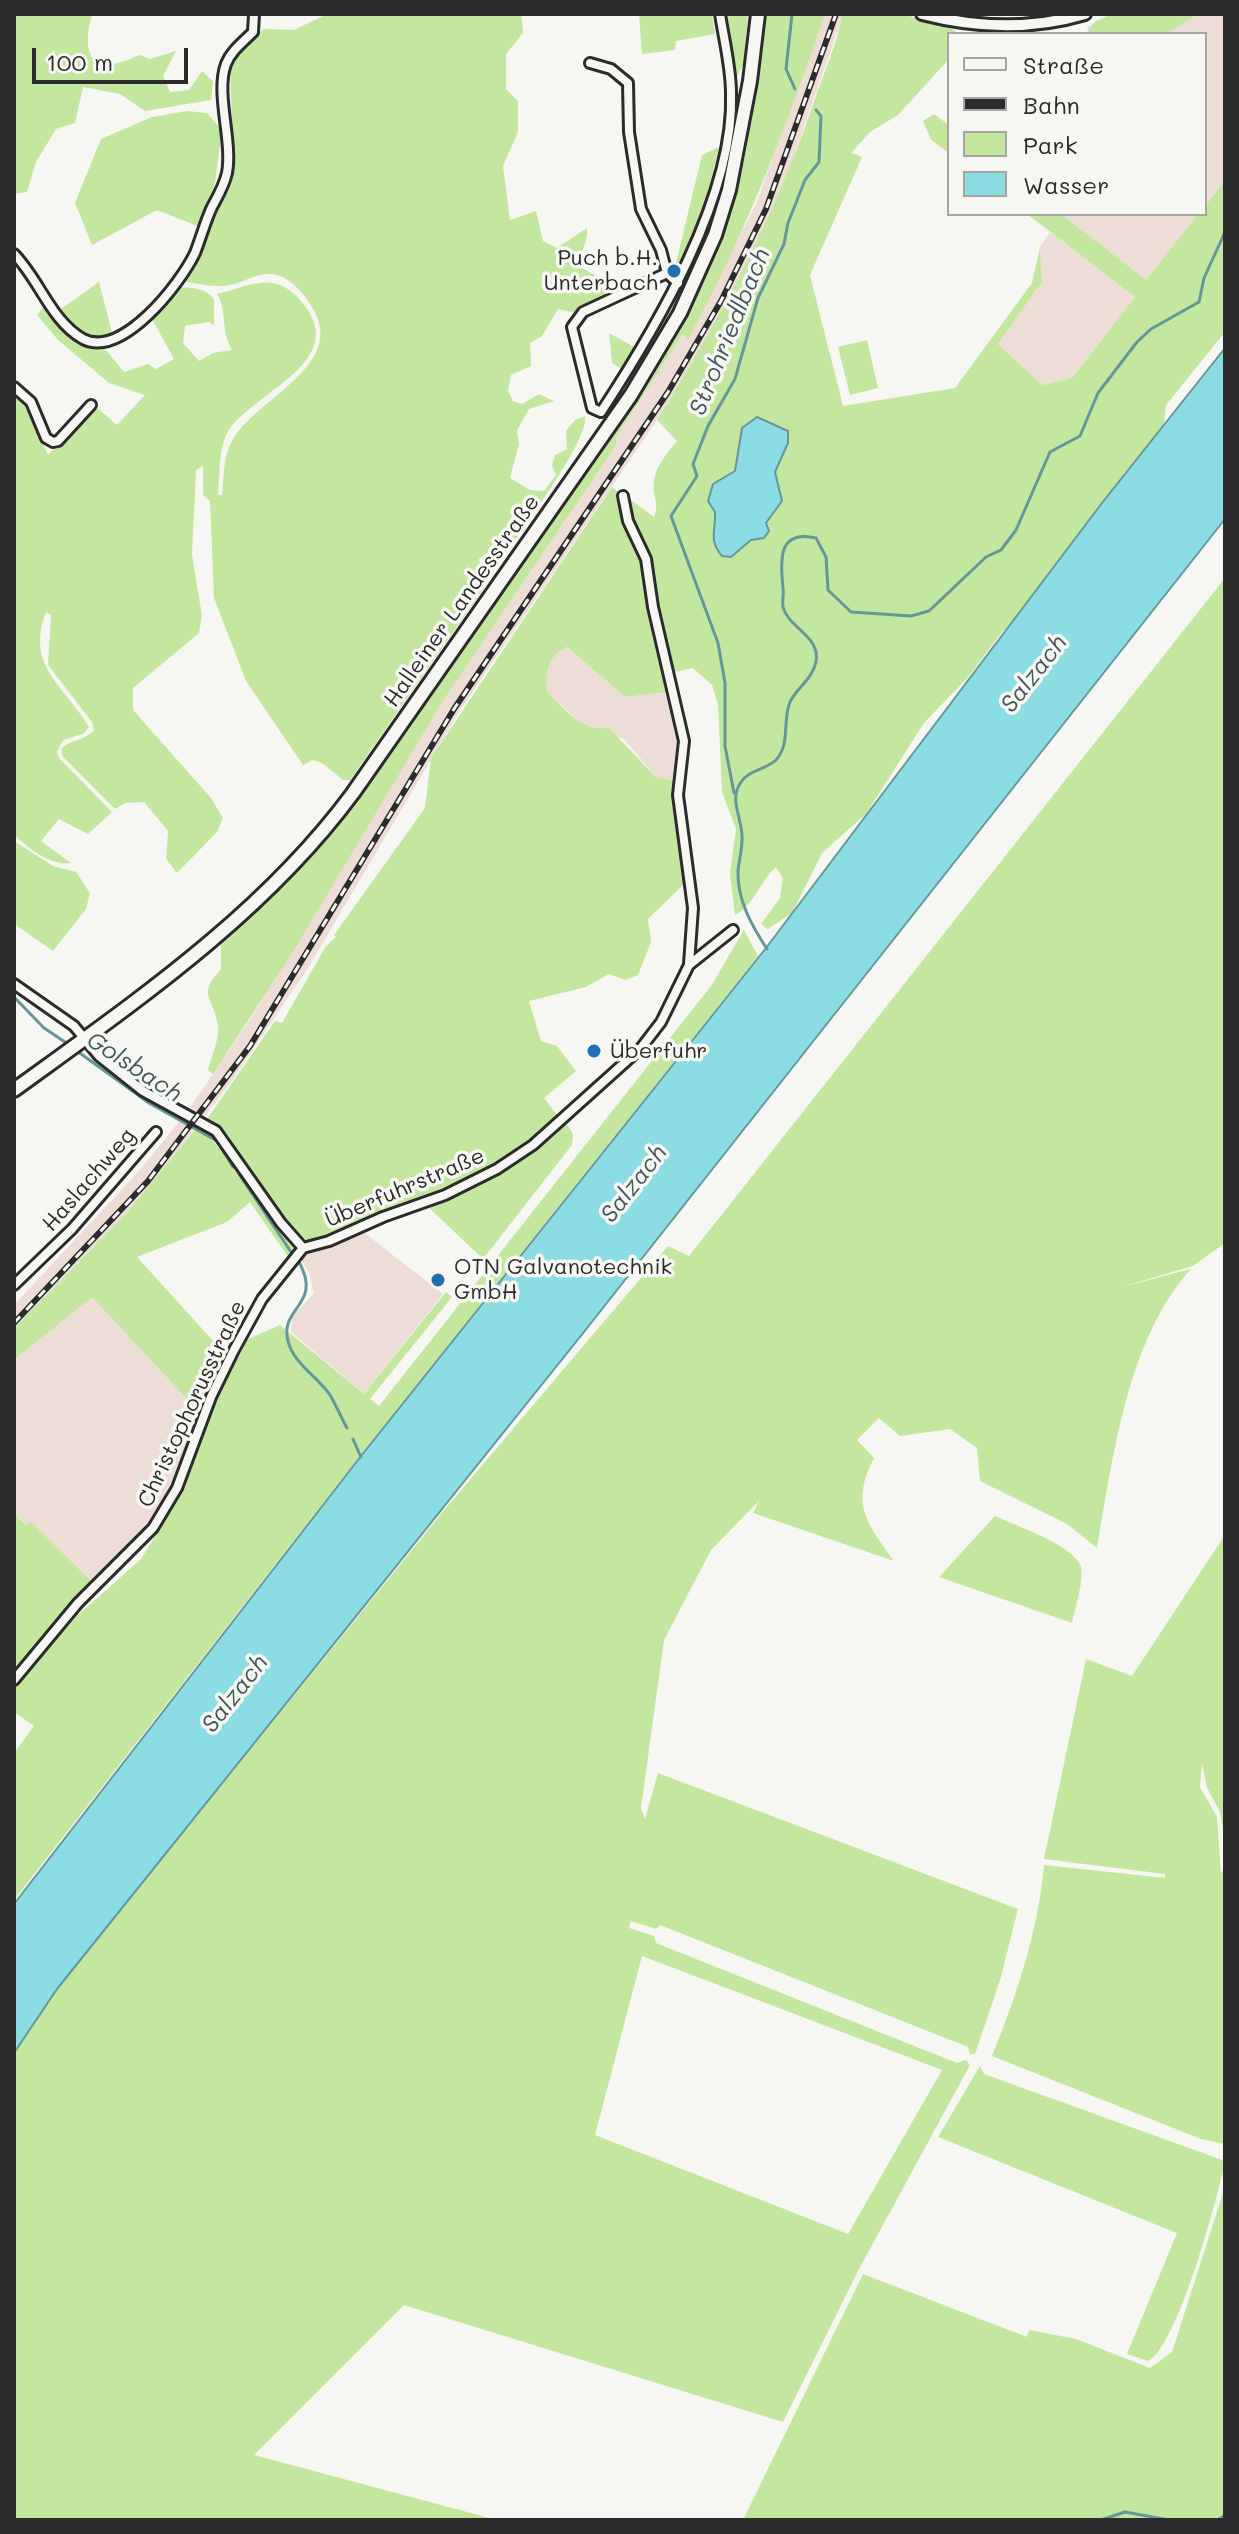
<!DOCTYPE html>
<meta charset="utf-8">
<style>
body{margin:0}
#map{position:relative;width:1239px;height:2534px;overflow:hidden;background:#f6f6f2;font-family:Mali,sans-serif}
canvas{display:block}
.frame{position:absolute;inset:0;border:16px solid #2b2b2b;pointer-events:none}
.legend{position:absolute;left:947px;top:32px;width:260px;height:184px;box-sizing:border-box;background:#f6f6f2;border:2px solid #a5a5a2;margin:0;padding:10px 14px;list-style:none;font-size:24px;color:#2b2b2b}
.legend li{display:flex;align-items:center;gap:16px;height:40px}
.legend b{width:40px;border:2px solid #a5a5a2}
.scale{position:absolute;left:32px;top:48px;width:156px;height:36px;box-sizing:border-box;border:4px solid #2b2b2b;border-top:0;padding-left:10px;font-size:24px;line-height:28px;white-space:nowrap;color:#2b2b2b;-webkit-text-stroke:6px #f6f6f2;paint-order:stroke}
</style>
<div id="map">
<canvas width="1239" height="2534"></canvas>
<div class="frame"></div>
<ul class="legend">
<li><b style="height:10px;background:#f6f6f2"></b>Straße</li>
<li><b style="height:10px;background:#2b2b2b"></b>Bahn</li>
<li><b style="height:22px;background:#c4e7a0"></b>Park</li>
<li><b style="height:22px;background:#8bdde3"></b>Wasser</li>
</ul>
<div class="scale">100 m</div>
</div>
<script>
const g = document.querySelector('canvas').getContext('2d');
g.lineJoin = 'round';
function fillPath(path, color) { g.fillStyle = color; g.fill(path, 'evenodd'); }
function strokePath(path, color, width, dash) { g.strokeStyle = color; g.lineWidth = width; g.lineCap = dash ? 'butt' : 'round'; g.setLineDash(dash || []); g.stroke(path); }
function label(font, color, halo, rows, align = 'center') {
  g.font = font + ' Mali,sans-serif'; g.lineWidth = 7; g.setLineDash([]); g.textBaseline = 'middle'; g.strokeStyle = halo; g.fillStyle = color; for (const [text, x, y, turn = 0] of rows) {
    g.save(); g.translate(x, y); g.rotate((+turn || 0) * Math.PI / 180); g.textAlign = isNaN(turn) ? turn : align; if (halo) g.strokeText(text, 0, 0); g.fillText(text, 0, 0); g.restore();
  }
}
const built = new Path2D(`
 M825,14H842L840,24L790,167L752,255L702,349L657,420L459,712L308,968L233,1079L175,1156L125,1215L14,1328V1305L138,1172L187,1112L253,1015L443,701L617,444L614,440L684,333L688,338L756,204Z
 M1112,14H1225V180L1205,206V34H1087L1088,27Z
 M1061,214H1198L1146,281Z
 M1050,232L1135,297L1072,378L1042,385L998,344L1042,282L1040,247Z
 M567,647L625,697L669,692L680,743L676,781L656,777L624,739L582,725L547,692L546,670L556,652Z
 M362,1231L443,1294L364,1394L291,1332L292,1317L314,1293L309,1273L300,1258Z
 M92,1296L200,1413L166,1495L139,1538L92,1582L31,1523L27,1525L14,1513V1360Z`);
const green = new Path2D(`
 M14,14H92C80,59 94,77 139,55L150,59L176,51L163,76L170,92L189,90L202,71L213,81L211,100L145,111L120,94L83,87L75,123L56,129L36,162L27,192L14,194Z
 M327,14H521L523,33L506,54V89L518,101V132L503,166L510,220L536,211L543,241L557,248L587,228C589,242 578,253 581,267L604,281L617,279L628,286L576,313L558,309L542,336L530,343L531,366L511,375L508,391L513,401L522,404L539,394L554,401L529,409L517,430L519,444L510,478L530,490L544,491L556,475L552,466L555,455L567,449L566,431L575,420L585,416C590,440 516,537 499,563L489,554L479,559L484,588L350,780H343L322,763L312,760L303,765L246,681L214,598L210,501L203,495V466L196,470L192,555L202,616L199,633L133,688V710L211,798L223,818L217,832L177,873L166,859L168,831L144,802L125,803L115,809L63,757L61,749C71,739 85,741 94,730L92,722L48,665L51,615L46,612C25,667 65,686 89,727L83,734L63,740L57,752L59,758L112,812L88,834L59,819L41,841L71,863C50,866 29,848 14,835V390L22,397L48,455L95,406L117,425L145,395L109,383L58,340L37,315L45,305L85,346L105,349L124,372L148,364L156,369L174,359L151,317L177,287C192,288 204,287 214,299V325L209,322L185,326L183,343L199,361L213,353L232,350C220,329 228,313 217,294C250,286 274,270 300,300C354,360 255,391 229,430C218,446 220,476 218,495H222C224,478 223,457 232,441C255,398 349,366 312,307C304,294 292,279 277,275C259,270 247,282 230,285C217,288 200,284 187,282L183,277L229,189L233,160L230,67L237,51L264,29L294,30Z
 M639,14H712L715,34L676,41L675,50L642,54Z
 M723,14H748L744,63L734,82Z
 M765,14H825C786,127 746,235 688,339L683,334L615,439L617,444L443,701L291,955L213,1074L208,1070C211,1058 220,1038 218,1026C214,997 196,996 221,969V944L225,937L280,889L335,828L637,400L693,304L730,213L746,152Z
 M842,14H903L955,30V34H949V59L898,115L870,132L851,153L862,157L810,275L843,406L955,388L1032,283L1040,247L1042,282L998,344L1042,385L1072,378L1135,297L1027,214H1061L1146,280L1198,214H1205V206L1225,180V332L1166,405L1163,435L1148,454L1125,472L1114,495L1027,609L1002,632L969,676L924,723L866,814L822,853L792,913L768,929L761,924L780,898L783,878L776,867C760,881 753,907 735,915L730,874L736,829L722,792L718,705L712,685L693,668L671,673L651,573L629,520L624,495L654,517C658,506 656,504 654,492C651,471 665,456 677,441L657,420C721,318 775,215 814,102C823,74 838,43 842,14Z
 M1112,14H1198L1166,34H1087L1094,22Z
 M187,111L207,113L222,130L215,183L200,227L157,210L92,245L75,203L101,139L152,117Z
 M934,114L949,125V153L931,140L923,121Z
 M719,147C712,175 697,250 675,267L702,155Z
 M99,282L113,336C90,348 72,327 58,311Z
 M609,333L638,349L623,370L612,363Z
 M867,340L878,388L850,395L838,347Z
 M612,487L621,494V510L645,559L669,692L625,697L567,647C547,656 546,672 547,692C568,711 579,731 609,728L656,777L676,781L685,883L648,919L651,942L638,975L625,980L609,974L586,987L529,1001L541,1041L557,1046L576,1071L544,1098L560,1119L523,1147L458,1186L325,1238L309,1241L293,1233L225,1133L205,1122L275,1021L282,1023L326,946L336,937L334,935L425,808L431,758Z
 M1225,578V1243L1193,1266L1121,1287L1191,1269C1127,1339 1113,1458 1097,1548L1067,1524L980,1481L977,1448L950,1429L900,1436L879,1418L857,1440L874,1458C850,1504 867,1523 894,1561L753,1513L759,1501L711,1550L664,1640L641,1808L645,1819L658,1773L1018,1909L1001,1977L975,2054H970L968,2047L660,1925L656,1929L631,1921L629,1928L654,1936L656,1943L957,2063L966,2060L970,2065L858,2271L783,2422L404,2305L254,2455L497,2520H14V2053L57,1989L445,1509L668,1246L689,1256ZM642,1956L942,2070L848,2234L595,2135Z
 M14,841L53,866L76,872L90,893L86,909L53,951L17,926L14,910Z
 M744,930L758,956L355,1462L14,1900V1753L34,1726L14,1712V1688L77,1616L141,1559L183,1491L216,1399L248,1339L280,1325L364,1394L446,1292L452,1297L370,1399L379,1406L711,986Z
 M567,1124L573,1134L572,1145L483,1259L426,1205L495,1174Z
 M196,1129C216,1138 223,1157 240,1170L294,1249L289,1258L250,1202L227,1222L137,1257L225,1354L200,1413L92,1297L14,1360V1328L125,1215Z
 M14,1513L26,1525L31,1522L92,1582L14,1670Z
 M995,1516C1014,1525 1076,1546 1081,1567C1084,1582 1075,1607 1072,1623L939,1577Z
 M1225,1535V1840L1220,1812L1207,1788L1202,1764L1200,1787L1217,1817L1221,1873L1225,1868V2144L1201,2139L992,2056C1017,1994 1038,1932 1044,1865L1165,1878V1874L1044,1859L1086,1659L1132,1676Z
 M980,2066L984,2074L1225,2161C1218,2197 1177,2348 1148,2361L1127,2354L1177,2233L938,2137Z
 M1225,2187V2520H743L863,2274L1027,2337L1029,2330L1076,2339L1150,2368L1172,2352Z`);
const water = new Path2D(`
 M1225,348V519L580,1337L57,1989L14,2053V1904L361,1456L766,948L1102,503Z
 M757,417L788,431V443L775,472L782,501L766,523L769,531L764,538L751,540L731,557L722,556C708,540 716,530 715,512L708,501L713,484L735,471L742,428Z`);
const stream = new Path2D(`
 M792,14L786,69L795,89
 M734,793L725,746V683L718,643L671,516L697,476L693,464L708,426L735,379L758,298L784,244L788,223L805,180L819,162L821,116L816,110
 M767,949C752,926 737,900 738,871C739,859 743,847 742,835C741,816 729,799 741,782C749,770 767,769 776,760C791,743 782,721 790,702C797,687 812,680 816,662C821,636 788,628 783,607C782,601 784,594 783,588C780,560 778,529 816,538L826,557L828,590L851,612L911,616L929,611L986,557L1001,550L1016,530L1050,452L1080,436L1098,393L1137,342L1151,329L1199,302L1204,278L1225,232
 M14,997L44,1028L68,1044
 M77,1051L149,1103L217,1141L233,1167
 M239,1174L291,1252
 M299,1262C323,1305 279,1307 288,1341C293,1363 318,1377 330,1395C336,1405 341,1417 347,1428
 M353,1439L361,1457
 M1101,2520L1125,2512L1169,2520
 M1218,2520L1225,2515`);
const minor = new Path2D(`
 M590,63L611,69L628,83L629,132L641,209L661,250L667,273L678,283
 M14,254C39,279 51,321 83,339C122,359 180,284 195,253C201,238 205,222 212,207C218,196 224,186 227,173C233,141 215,93 226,64C231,51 243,42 253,32L254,14
 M667,273L583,312L572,327L592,408L601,412C656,328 735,196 731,93C731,67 724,40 720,14
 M14,387L31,402L46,438L53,442L58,441L91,405
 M623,496L628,521L646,559L653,607L684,741L678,795L693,908L689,964
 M14,984L74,1026L99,1056L143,1091L216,1131L281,1223L303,1248
 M303,1248L329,1241L383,1217L445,1195L497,1169L533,1145L641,1048L661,1022L689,965L733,930
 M14,1285L72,1229L156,1132
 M14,1680L78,1603L153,1528L177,1488L211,1397L234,1350L262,1299L303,1248`);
const tertiary = new Path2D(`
 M922,14C976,28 1031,30 1085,14`);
const secondary = new Path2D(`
 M14,1090C135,1002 263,915 353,793L631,395L680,313L715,235L729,190L750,81L758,14`);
const rail = new Path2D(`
 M14,1323L148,1181L250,1046L454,709L668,392L721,301L766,209L836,14`);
const markers = [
 [674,271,8,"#1f6fb2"],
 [594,1051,8,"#1f6fb2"],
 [438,1280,8,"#1f6fb2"]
];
const poiNames = [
 ["Puch b.H.",658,258,"right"],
 ["Unterbach",658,283,"right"],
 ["Überfuhr",610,1051],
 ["OTN Galvanotechnik",454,1267],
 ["GmbH",454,1292]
];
const streetNames = [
 ["Halleiner Landesstraße",462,601,-55],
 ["Haslachweg",89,1180,-49],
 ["Überfuhrstraße",405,1188,-23],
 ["Christophorusstraße",192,1404,-65]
];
const waterNames = [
 ["Strohriedlbach",730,332,-68],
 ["Salzach",1034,674,-52],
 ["Golsbach",134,1067,33],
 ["Salzach",634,1184,-52],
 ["Salzach",235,1694,-52]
];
fillPath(built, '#eeddd6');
fillPath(green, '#c4e7a0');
fillPath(water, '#8bdde3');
strokePath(water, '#659699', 2);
strokePath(stream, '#659699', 3);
strokePath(minor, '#2b2b2b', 14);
strokePath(tertiary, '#2b2b2b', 16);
strokePath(secondary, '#2b2b2b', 18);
strokePath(minor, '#f6f6f2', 8);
strokePath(tertiary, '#f6f6f2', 10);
strokePath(secondary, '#f6f6f2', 12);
strokePath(rail, '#2b2b2b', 6);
strokePath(rail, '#f6f6f2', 3, [9]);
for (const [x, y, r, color] of markers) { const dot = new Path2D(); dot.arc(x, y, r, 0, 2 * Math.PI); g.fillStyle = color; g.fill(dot); strokePath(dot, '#f6f6f2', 3); }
label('22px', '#2b2b2b', '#f6f6f2', poiNames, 'left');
label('22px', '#2b2b2b', '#f6f6f2', streetNames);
label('italic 24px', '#435859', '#f6f6f2', waterNames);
</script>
